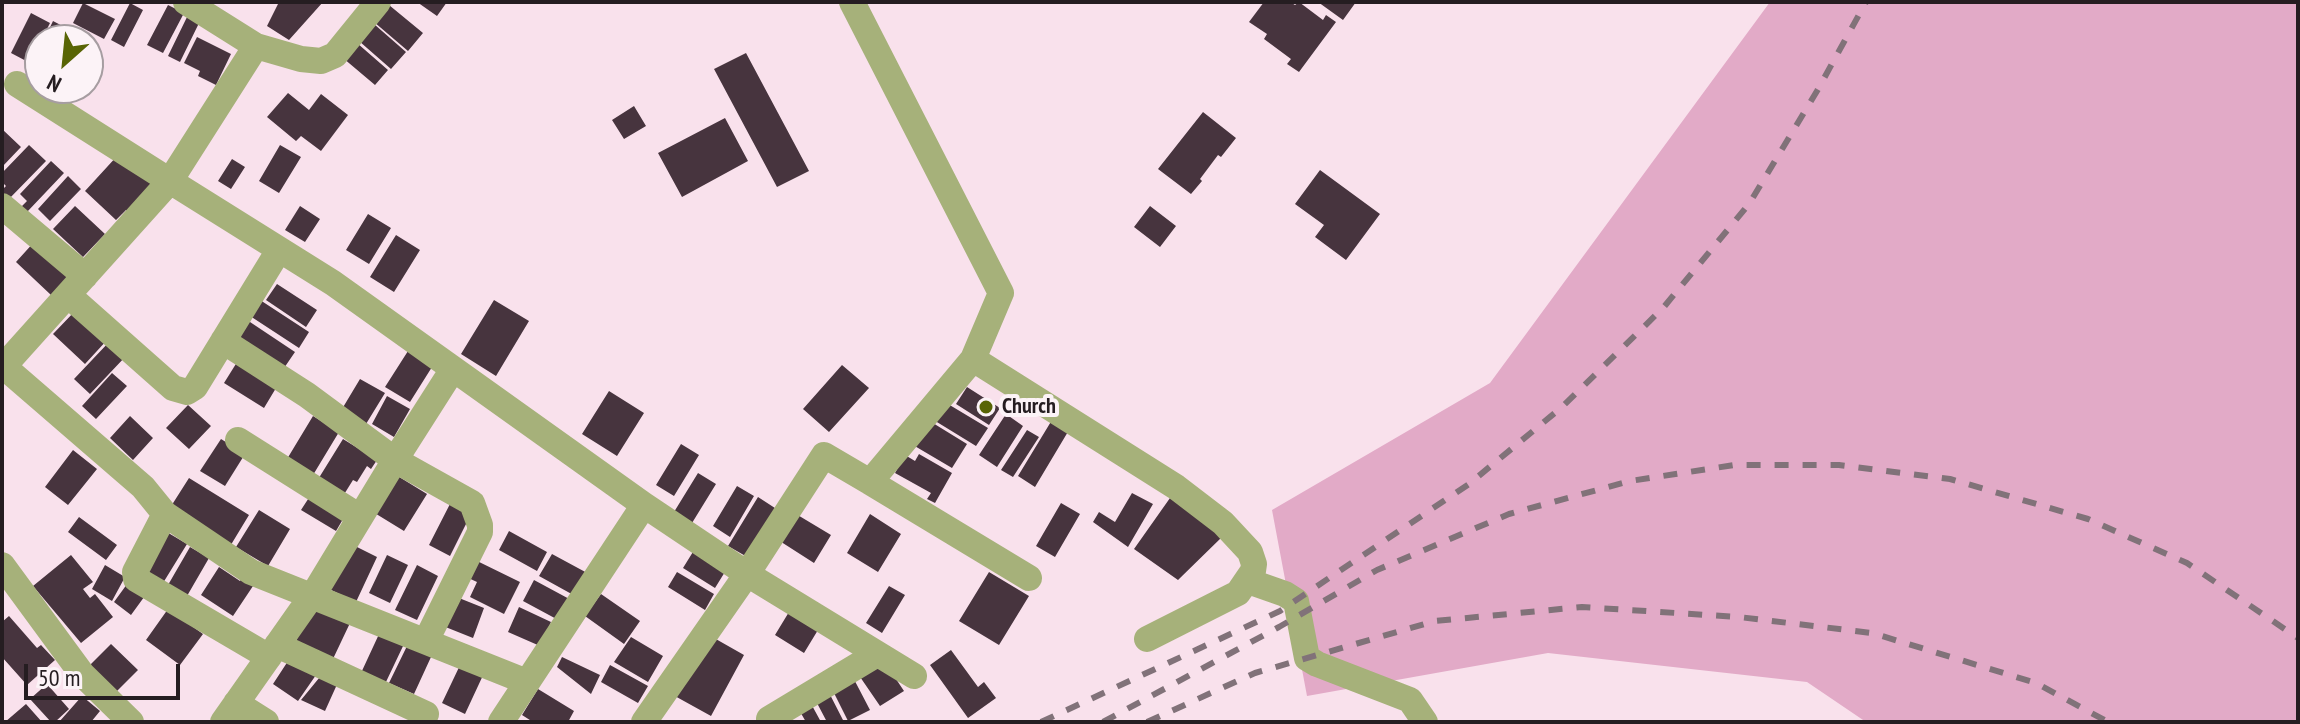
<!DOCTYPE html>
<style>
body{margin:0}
#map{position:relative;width:2300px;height:724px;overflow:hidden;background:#f9e1ec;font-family:"PT Sans Narrow",sans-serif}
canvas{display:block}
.frame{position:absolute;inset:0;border:4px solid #251d21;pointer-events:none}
.north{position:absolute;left:24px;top:24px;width:80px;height:80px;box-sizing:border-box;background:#fcf3f7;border:2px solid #a69da1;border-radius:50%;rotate:207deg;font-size:22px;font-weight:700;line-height:32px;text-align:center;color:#251d21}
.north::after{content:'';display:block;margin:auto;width:28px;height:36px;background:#586405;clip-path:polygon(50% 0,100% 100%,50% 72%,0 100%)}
.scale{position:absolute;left:24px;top:664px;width:156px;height:36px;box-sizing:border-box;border:4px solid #251d21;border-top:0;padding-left:10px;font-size:24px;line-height:28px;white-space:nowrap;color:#251d21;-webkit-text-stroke:6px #fcf3f7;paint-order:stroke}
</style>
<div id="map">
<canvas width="2300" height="724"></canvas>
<div class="frame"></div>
<div class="north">N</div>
<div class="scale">50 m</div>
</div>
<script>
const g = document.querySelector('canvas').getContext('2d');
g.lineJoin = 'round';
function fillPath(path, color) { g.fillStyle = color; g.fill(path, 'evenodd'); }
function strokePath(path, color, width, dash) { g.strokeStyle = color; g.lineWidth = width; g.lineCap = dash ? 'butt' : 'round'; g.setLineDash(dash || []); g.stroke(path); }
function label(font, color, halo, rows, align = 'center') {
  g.font = font + ' "PT Sans Narrow",sans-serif'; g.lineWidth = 8; g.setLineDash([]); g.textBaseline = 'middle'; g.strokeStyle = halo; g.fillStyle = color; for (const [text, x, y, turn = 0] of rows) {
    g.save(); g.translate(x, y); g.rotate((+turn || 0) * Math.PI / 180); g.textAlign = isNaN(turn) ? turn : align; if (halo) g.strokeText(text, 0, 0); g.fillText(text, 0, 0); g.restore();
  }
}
const green = new Path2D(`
 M1770,2H2298V722H1866L1807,682L1548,653L1307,696L1272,510L1490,383Z`);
const building = new Path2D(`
 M279,2H323L289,40L267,26Z
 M417,2H447L437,16Z
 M1264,2H1290L1295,5L1299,2L1323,20L1326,15L1336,22L1299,72L1287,64L1291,59L1264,39L1267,34L1249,22Z
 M1318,2H1356L1343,20Z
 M83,3L115,19L104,39L73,23Z
 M130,3L143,10L124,47L111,40Z
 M168,5L184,13L163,53L147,45Z
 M389,5L423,33L408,51L374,22Z
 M31,13L50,23L30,63L11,53Z
 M188,15L200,21L180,62L168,56Z
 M53,21L72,31L67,40H44Z
 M374,24L406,52L391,69L359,41Z
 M197,37L231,54L216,85L198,76L200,71L184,63Z
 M357,43L388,70L375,85L343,58Z
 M746,53L809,171L777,187L714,69Z
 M288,93L309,110L321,94L348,115L321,151L301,136L296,141L267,117Z
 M634,106L646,126L624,139L612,120Z
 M1203,112L1236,138L1221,157L1218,155L1200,179L1202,181L1191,194L1158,169Z
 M725,118L748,161L682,197L658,153Z
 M2,129L21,147L2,167Z
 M29,145L46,161L7,201L2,196V190L6,186L2,182V173Z
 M280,145L301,157L279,193L259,181Z
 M118,155L153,181L129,213L126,210L116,220L85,191Z
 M232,159L245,167L231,189L218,181Z
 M51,161L64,173L27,212L21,207L27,201L20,194Z
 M1320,170L1380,214L1346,260L1315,237L1324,225L1295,204Z
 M68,176L81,189L50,221L38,209Z
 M75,206L105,234L83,257L53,229Z
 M300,206L320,219L305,242L285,230Z
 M1150,206L1176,226L1160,247L1134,227Z
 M368,214L391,228L369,264L346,250Z
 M396,235L420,250L394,292L370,277Z
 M35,241L71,275L51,295L16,262Z
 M277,284L317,310L306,327L266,300Z
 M257,298L309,332L299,348L247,314Z
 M494,300L529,321L496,376L461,354Z
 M76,310L108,339L85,364L53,334Z
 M244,318L295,352L282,371L231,338Z
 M110,341L126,356L90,394L74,379Z
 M408,351L432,367L410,402L385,387Z
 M239,359L279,383L264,408L224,383Z
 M842,365L869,388L829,432L803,409Z
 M112,373L127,386L96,419L82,406Z
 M360,379L385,393L366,424L342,409Z
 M967,387L1000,408L989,425L956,404Z
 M609,391L644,413L617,456L582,434Z
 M387,396L410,409L394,437L372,424Z
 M943,401L988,428L976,446L932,419Z
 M188,405L211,426L189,449L166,428Z
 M1006,414L1023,426L997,467L979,455Z
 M1055,415L1072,425L1035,487L1018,476Z
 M130,416L153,438L133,460L110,438Z
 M313,416L339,432L313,475L287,459Z
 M928,420L967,444L952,468L913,445Z
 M1027,430L1039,437L1013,477L1001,470Z
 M221,439L245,454L225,486L200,471Z
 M343,439L377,460L371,469L367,466L357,482L353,480L343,496L317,481Z
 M681,444L699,455L674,496L656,485Z
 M73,450L97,469L68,505L45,487Z
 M919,454L952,473L935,503L927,499L931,493L895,473L905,455L915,461Z
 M698,473L716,484L692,523L674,512Z
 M396,475L427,494L404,531L373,512Z
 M189,478L249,515L229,548L168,511Z
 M737,486L754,496L730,537L713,526Z
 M312,493L346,514L336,531L301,510Z
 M1132,493L1153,504L1128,547L1093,522L1099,512L1115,522Z
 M758,497L778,510L749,558L728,546Z
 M1170,498L1222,537L1178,580L1134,549Z
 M451,502L472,512L450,556L429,545Z
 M1061,503L1080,514L1055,557L1036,546Z
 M259,510L290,529L268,566L236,547Z
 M791,511L831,535L814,563L775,538Z
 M870,514L901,534L878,572L847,553Z
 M79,517L117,545L106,560L68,532Z
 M165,531L187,544L163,583L142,570Z
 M509,531L547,552L537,571L499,550Z
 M351,544L377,557L356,602L329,589Z
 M190,547L209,558L187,596L168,585Z
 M696,547L728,567L715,588L683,568Z
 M552,554L589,574L577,597L539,576Z
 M71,555L93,582L83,589L90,598L95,594L113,617L81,643L33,586Z
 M387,555L408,565L390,603L369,593Z
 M473,559L520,582L504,614L470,597L477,582L464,576Z
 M105,565L125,577L112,601L92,589Z
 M417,565L438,576L417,620L395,610Z
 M219,567L240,581L242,578L253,586L233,616L201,595Z
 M677,572L714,594L705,610L668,587Z
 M989,572L1029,596L999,645L959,621Z
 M130,580L147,593L131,615L114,602Z
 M534,580L573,601L562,622L523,601Z
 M889,586L905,595L882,633L866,623Z
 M601,594L640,621L624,644L585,616Z
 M454,596L484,608L473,638L443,626Z
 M313,605L350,623L332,661L295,643Z
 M519,607L551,622L540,646L508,632Z
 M792,607L821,625L804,653L775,635Z
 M168,609L203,634L180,665L146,640Z
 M9,616L37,648L41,645L55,660L27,685L2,657V622Z
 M380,632L404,644L385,684L361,673Z
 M707,634L744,655L711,716L673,695Z
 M631,637L663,656L648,682L614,662Z
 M111,644L138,670L116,692L89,666Z
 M407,646L431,657L414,694L389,683Z
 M951,650L978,687L984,682L996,698L968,718L930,665Z
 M880,655L904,691L880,706L856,671Z
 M562,657L600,675L591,694L557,667Z
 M290,658L316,675L298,701L273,684Z
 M462,661L485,671L465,714L442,703Z
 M846,664L870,710L848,721L825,675Z
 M610,665L648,686L638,703L601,682Z
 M324,672L339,680L325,711L301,700Z
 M822,679L844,722H827L808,686Z
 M47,684L69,709L55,722H51L30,699Z
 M538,689L574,711L568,722H533L522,715Z
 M803,689L821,722H806L791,696Z
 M82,696L100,711L91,722H59Z
 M26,704L42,722H5Z`);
const minor = new Path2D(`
 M186,2L256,46L301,59L321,61L335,55L378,2
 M17,84L170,181L256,46
 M2,206L85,276
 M68,295L173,388L187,392L195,387L279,250
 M973,359L1176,487L1223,523L1250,552L1254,564L1253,571L1238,593L1147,639
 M2,365L143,487L165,514L251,572L527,682
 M2,368L170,181L333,283L644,505
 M238,440L360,517
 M870,482L1029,578
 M165,514L135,572L136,579L269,657
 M2,565L82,674L131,722
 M1248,581L1285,594L1296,601L1307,658L1317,664L1410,700L1425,722
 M426,641L480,532V525L472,503L395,460L453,369
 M277,645L426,714
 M236,703L266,722
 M769,719L877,654
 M223,722L318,587L395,460L307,395L223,341
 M501,722L644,505L747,574L824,455L870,482L973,359L1001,293L852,2
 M644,722L747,574L914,676`);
const rail = new Path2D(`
 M1041,722L1280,611L1469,484L1562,407L1663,308L1749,204L1817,91L1866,2
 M1103,722L1279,627L1377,570L1509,514L1630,481L1734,465H1839L1950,479L2088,519L2187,563L2298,638
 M1147,722L1255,673L1435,621L1582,607L1739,617L1872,633L2036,683L2108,722`);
const markers = [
 [986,407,8,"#586405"]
];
const poiNames = [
 ["Church",1002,407]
];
fillPath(green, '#e2aac7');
fillPath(building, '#47343e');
strokePath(minor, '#a6b17a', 26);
strokePath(rail, '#817279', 6, [14, 14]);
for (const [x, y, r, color] of markers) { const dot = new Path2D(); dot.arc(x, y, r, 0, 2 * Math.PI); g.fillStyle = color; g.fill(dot); strokePath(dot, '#fcf3f7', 3); }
label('bold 22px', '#251d21', '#fcf3f7', poiNames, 'left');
</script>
